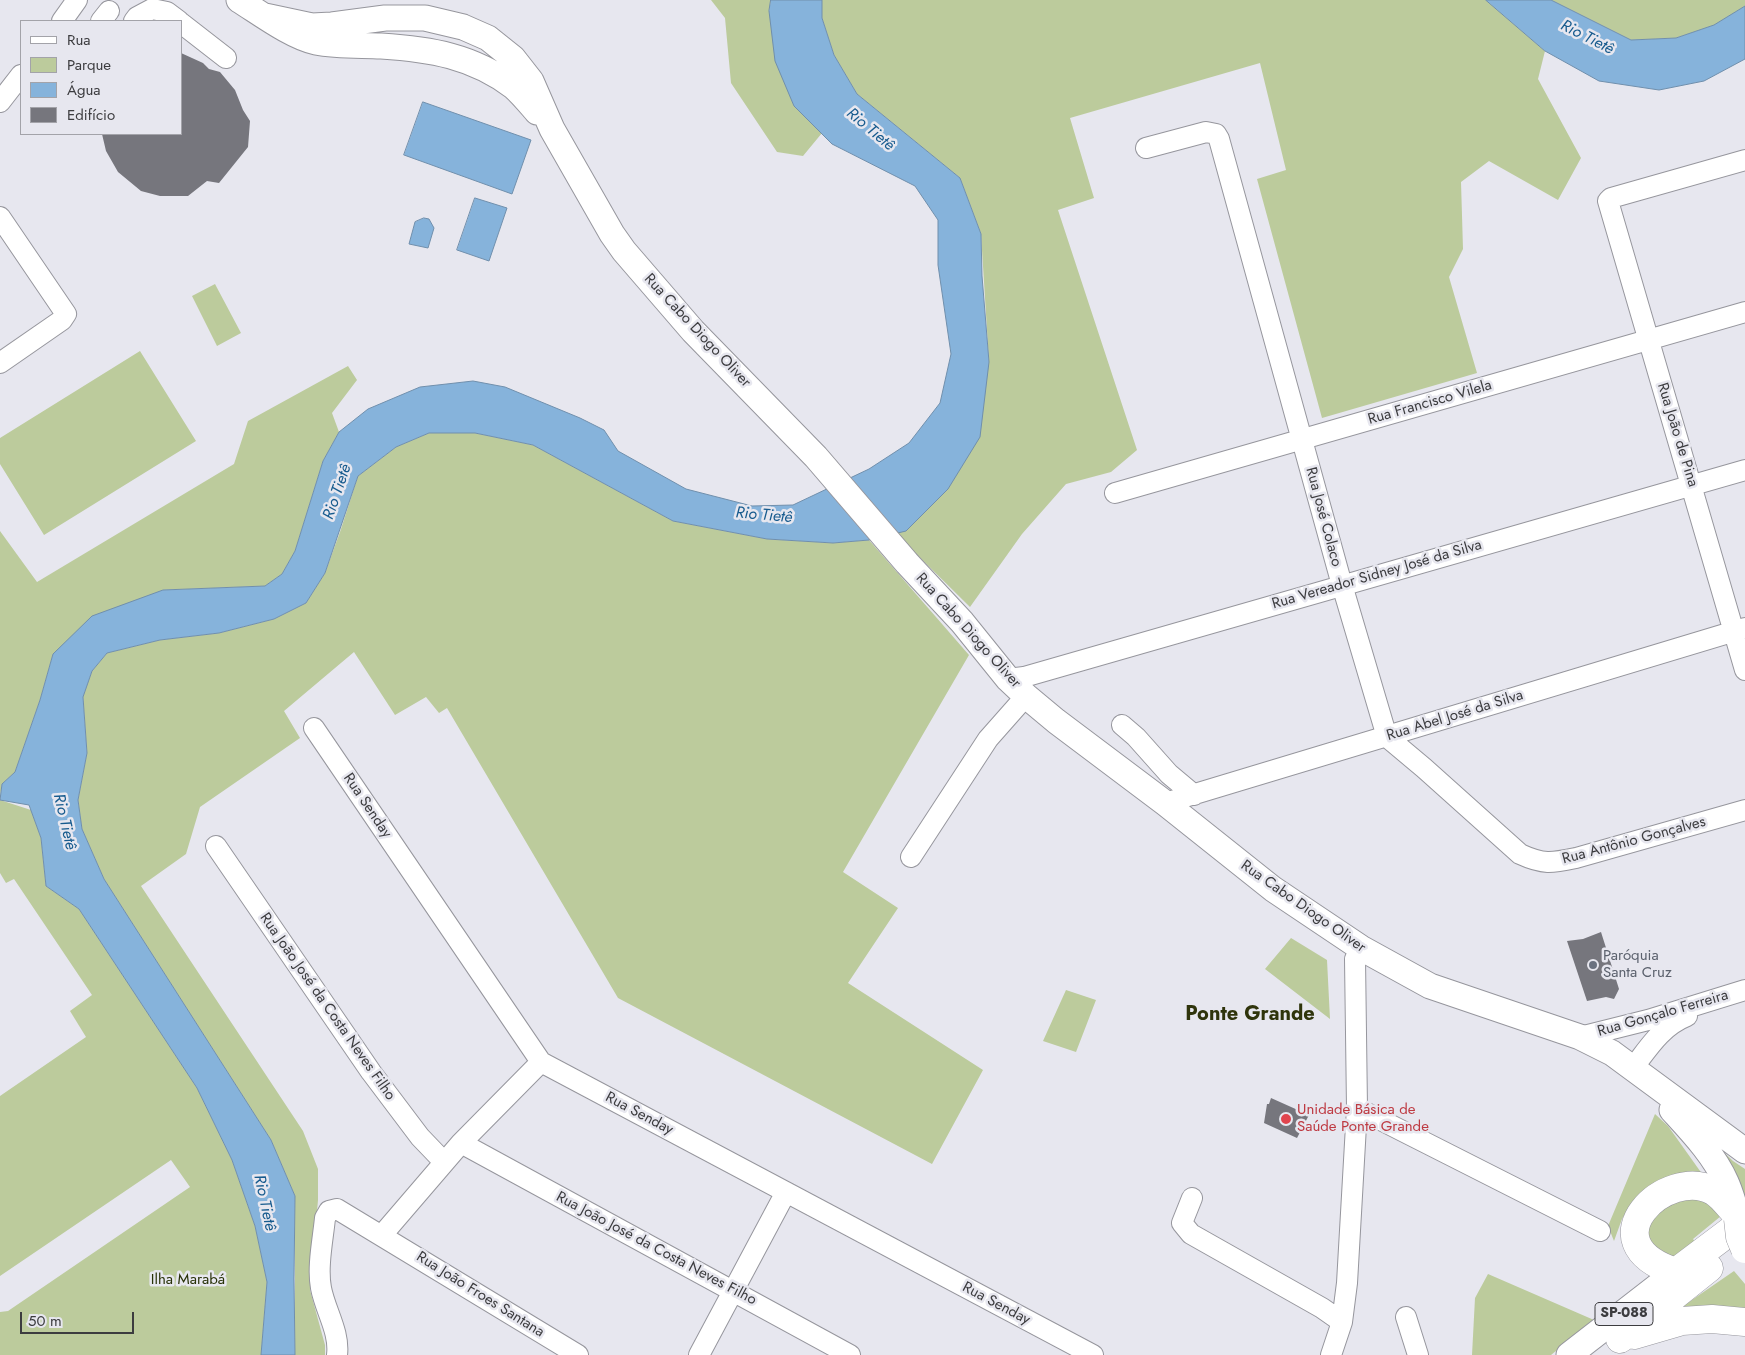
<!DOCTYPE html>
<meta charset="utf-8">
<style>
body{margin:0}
#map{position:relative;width:1745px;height:1355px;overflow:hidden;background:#e7e7ef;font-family:Jost,sans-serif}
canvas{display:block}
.legend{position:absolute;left:20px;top:20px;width:162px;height:115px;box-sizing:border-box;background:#e7e7ef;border:1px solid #a3a3a9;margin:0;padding:6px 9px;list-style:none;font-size:15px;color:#3c3c3f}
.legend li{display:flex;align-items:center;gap:10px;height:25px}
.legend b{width:25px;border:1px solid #a3a3a9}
.scale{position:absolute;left:20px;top:1312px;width:114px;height:22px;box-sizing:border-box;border:2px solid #3c3c3f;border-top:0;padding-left:6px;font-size:15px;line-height:18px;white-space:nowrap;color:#3c3c3f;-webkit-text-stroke:4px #e7e7ef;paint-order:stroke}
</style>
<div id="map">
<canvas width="1745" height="1355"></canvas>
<ul class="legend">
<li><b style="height:6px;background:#fff"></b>Rua</li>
<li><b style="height:14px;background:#bccb9c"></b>Parque</li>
<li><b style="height:14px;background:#86b3db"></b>Água</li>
<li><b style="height:14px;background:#76767d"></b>Edifício</li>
</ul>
<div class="scale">50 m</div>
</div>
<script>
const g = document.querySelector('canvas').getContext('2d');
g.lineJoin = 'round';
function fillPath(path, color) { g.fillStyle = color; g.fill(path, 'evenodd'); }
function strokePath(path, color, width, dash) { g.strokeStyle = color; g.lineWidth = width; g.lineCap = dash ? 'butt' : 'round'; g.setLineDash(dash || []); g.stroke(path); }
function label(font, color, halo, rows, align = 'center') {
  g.font = font + ' Jost,sans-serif'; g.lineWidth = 5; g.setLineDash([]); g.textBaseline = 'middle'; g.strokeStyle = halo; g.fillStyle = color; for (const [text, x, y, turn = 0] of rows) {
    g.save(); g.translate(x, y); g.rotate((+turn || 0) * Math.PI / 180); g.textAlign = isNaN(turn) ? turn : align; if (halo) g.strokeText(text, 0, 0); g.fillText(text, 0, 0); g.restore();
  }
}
const green = new Path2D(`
 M711,0H771L769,11L794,106L822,133L803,156L777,152L731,83L725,18Z
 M822,0H1486L1545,51L1538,79L1581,158L1558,200L1489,161L1461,182L1463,249L1449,277L1477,373L1322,418L1257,179L1286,170L1260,63L1070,118L1094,198L1058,210L1137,450L1111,472L1066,484L1022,534L970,607L895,533L989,362L981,234L960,178L857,94L834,55L822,18Z
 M1551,0H1745V6L1715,25L1676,38L1631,40Z
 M215,284L241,333L217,346L192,296Z
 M140,351L196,441L44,535L0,464V438Z
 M348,366L357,380L332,413L339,432L323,461L295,551L282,574L265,586L163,590L53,654L40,700L15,772L2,784L0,796V531L37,582L234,464L248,421Z
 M429,433H475L533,445L673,521L767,539L833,543L869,540L969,655L843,872L898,908L848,983L983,1070L932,1164L618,998L447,708L439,713L426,697L395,715L354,652L284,711L300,738L200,807L186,854L141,886L303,1131L318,1169V1200L310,1290L325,1345V1355H295V1196L271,1140L104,879L82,829L78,800L87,753L83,696L92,671L107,653L160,640L219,633L274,619L306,603L325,573L340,532L358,476L396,447Z
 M0,800L31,810L41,838L46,886L79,909L197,1088L232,1160L255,1226L267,1282L261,1355H0V1312L8,1311L190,1187L171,1160L0,1276V1096L86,1037L70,1011L92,995L14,879L6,883L0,873Z
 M1291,938L1327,960L1330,1019L1265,969Z
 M1066,990L1096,1000L1076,1052L1043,1041Z
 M1681,1111L1733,1161L1745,1169V1203Z
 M1655,1114L1668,1126L1705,1178L1630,1206L1622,1219L1614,1241L1608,1226Z
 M1699,1194L1721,1216L1693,1239L1698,1246L1679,1260L1655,1258L1642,1225L1648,1214Z
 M1734,1271L1745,1284V1312L1673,1313Z
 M1488,1274L1594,1320L1551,1355H1472L1475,1298Z`);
const water = new Path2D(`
 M771,0H822V18L834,55L857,94L960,178L981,234L982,276L989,362L980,437L948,489L906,531L869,540L833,543L767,539L673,521L533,445L475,433H429L396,447L358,476L325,573L306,603L274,619L219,633L160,640L107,653L92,671L83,697L87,753L78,800L82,829L104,879L271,1140L295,1196L294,1279L295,1355H261L267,1282L255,1226L232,1160L197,1088L79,909L46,886L41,838L29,805L0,800L2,784L15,772L40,700L53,654L92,616L163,590L265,586L282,574L295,551L323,461L339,432L368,409L420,387L473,381L505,387L580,418L604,430L618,451L686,489L752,506L793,505L869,469L909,443L940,403L951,354L938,265V220L915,186L832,144L794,106L775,61L769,11Z
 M1486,0H1551L1631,40L1676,38L1714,25L1745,6V59L1704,81L1659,90L1599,81L1545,51Z
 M423,102L531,140L512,194L404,155Z
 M475,198L507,208L489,261L457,250Z
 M424,218L429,219L434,228L428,248L409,244L415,222Z`);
const building = new Path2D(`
 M181,53L203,63L209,69L220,72L235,90L243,110L250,121L248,147L219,183L207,181L188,196H160L141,191L118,172L106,151L102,134H181Z
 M1601,932L1619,989L1614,999L1606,997L1587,1001L1567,941L1583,939Z
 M1271,1098L1309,1115L1297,1138L1264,1123L1267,1104H1269Z`);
const minor = new Path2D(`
 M62,21L77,0
 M101,21L109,11
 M134,21L137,17L152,9L167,12L179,21
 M181,23L226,58
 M0,102L21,75
 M1146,148L1206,132L1216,134L1219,139L1342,585L1387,737
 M1745,160L1611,198L1608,201L1745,670
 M0,217L66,314L62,320L0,363
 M1115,493L1745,312
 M1008,679L1024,677L1745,470
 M1122,725L1136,737L1169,774L1194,795
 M314,728L541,1062L1093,1355
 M1387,737L1424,768L1520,854C1544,865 1552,863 1576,858L1745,810
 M1165,803L1745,628
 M216,846L371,1072L420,1137L444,1162
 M911,857L988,739L1026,696
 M1580,1037L1648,1020L1745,990
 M1633,1068C1649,1047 1662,1026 1687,1016
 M1357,1108L1600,1231
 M461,1143L850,1355
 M1192,1198L1182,1223L1191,1234L1322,1308L1342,1322
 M382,1235L461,1143L541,1062
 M1406,1317L1418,1355
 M337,1355C340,1332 325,1310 321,1288C317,1267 323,1239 325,1218L329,1211L337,1209L578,1355
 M699,1355L786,1192
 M1331,1355L1342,1322L1347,1283L1357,1108L1355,959L1361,948`);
const major = new Path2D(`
 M239,0C260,13 292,37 316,42C337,46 359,45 381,46C430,49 473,56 514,87C522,94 530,104 537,112
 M265,16L312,26L332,25L385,18H425L463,27L488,38L513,58L531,81L552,129L612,234L624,251L693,331L816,457L907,563L962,622L1008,679L1026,696L1056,721L1165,803L1273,889L1361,948L1430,986L1580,1037L1612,1053L1745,1151
 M1672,1110C1692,1132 1714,1155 1726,1182C1731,1193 1734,1204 1737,1215
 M1569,1355L1676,1272`);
const highway = new Path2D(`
 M1738,1219L1737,1215C1730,1208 1722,1196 1713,1191C1668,1165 1584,1242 1676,1272L1745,1220
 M1634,1335L1682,1321L1712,1319L1745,1322
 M1620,1339L1709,1268`);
const highwayBridge = new Path2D(`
 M1738,1219L1740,1237L1745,1249`);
const markers = [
 [1593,965,5,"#6b7280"],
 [1286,1119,6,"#e0444e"]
];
const shields = [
 [1624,1314,58]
];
const shieldNames = [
 ["SP-088",1624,1314]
];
const streetNames = [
 ["Rua Cabo Diogo Oliver",697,331,47],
 ["Rua Francisco Vilela",1430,403,-16],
 ["Rua João de Pina",1677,435,73],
 ["Rua José Colaco",1323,517,75],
 ["Rua Vereador Sidney José da Silva",1377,575,-16],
 ["Rua Cabo Diogo Oliver",968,631,48],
 ["Rua Abel José da Silva",1455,716,-17],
 ["Rua Senday",367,806,56],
 ["Rua Antônio Gonçalves",1634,841,-15],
 ["Rua Cabo Diogo Oliver",1303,907,35],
 ["Rua João José da Costa Neves Filho",327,1007,55],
 ["Rua Gonçalo Ferreira",1663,1014,-16],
 ["Rua Senday",639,1114,28],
 ["Rua João José da Costa Neves Filho",656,1249,28],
 ["Rua João Froes Santana",480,1295,32],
 ["Rua Senday",996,1304,28]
];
const worshipNames = [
 ["Paróquia",1603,956],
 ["Santa Cruz",1603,973]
];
const healthNames = [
 ["Unidade Básica de",1297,1110],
 ["Saúde Ponte Grande",1297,1127]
];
const parkNames = [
 ["Ilha Marabá",188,1280]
];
const waterNames = [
 ["Rio Tietê",1587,38,27],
 ["Rio Tietê",870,130,40],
 ["Rio Tietê",338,492,-71],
 ["Rio Tietê",764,516,5],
 ["Rio Tietê",64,822,77],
 ["Rio Tietê",264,1203,78]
];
const districtNames = [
 ["Ponte Grande",1250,1015]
];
fillPath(green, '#bccb9c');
fillPath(water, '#86b3db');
strokePath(water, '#708fac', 1);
fillPath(building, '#76767d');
strokePath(minor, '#96969d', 22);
strokePath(major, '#96969d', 27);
strokePath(highway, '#96969d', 29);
strokePath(minor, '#fff', 20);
strokePath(major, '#fff', 25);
strokePath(highway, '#fff', 28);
strokePath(highwayBridge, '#96969d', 29, []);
strokePath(highwayBridge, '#fff', 28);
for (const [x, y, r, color] of markers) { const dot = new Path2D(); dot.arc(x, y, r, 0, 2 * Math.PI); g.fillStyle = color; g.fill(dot); strokePath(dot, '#e7e7ef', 2); }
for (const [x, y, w] of shields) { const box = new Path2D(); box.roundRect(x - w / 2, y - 11.5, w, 23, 4); g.fillStyle = '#e7e7ef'; g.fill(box); strokePath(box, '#3c3c3f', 1); }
label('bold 14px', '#3c3c3f', null, shieldNames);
label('15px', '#3c3c3f', '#e7e7ef', streetNames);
label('15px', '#5b616d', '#e7e7ef', worshipNames, 'left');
label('15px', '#be3a42', '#e7e7ef', healthNames, 'left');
label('15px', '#283208', '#e7e7ef', parkNames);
label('italic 16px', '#175b8e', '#e7e7ef', waterNames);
label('bold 20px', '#2f340c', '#e7e7ef', districtNames);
</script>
